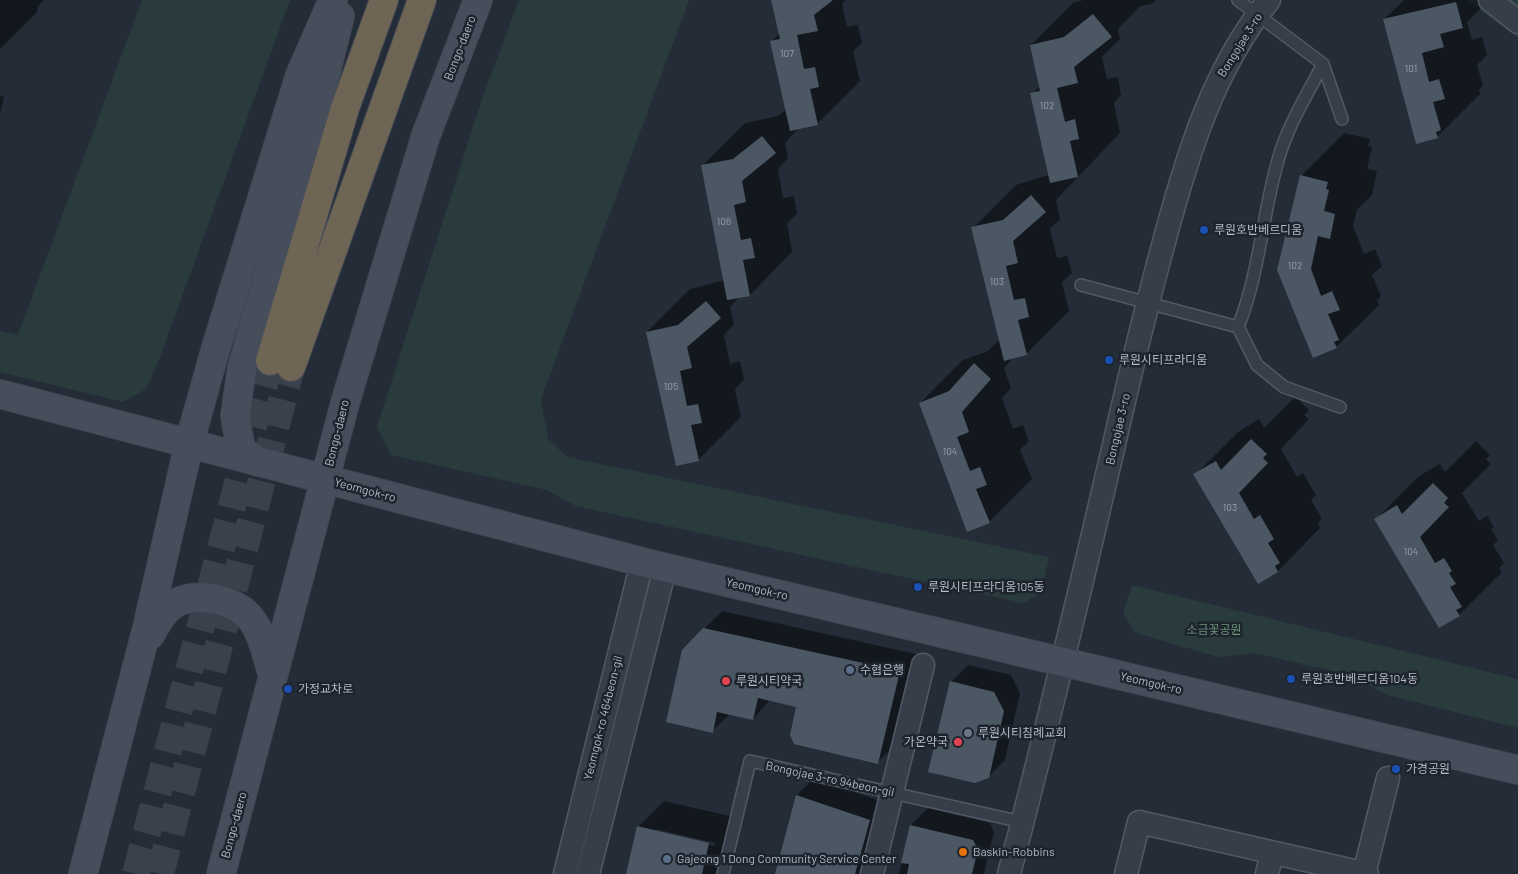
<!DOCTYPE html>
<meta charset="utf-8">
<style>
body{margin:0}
canvas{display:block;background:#242c38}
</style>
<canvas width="1518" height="874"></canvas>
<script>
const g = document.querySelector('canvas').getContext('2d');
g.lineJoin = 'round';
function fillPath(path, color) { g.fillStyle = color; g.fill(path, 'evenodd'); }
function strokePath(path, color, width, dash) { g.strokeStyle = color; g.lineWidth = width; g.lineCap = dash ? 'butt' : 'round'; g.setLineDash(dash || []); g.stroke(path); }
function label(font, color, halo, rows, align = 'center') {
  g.font = font + ' Barlow,"Noto Sans KR",sans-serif'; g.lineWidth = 5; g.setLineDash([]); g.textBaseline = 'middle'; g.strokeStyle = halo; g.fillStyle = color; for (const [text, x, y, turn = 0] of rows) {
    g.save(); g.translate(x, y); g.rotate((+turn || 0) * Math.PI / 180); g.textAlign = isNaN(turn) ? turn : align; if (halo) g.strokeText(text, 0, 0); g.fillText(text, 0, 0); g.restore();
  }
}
const green = new Path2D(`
 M142,0H290L160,357L146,389L123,402L0,372V331L18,335Z
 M519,0H689L541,399L548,439L567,457L1049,557L1041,593L1023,603L576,506L547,490L391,455L377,427L482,99Z
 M1467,0H1518V38Z
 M1132,585L1518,679V728L1387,695L1351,675L1254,653L1218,657L1136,633L1123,614Z`);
const shadow = new Path2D(`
 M0,0H44L38,6L37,12L0,49Z
 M772,0H846L842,4L847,27L858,25L862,43L853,51L860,81L817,124L800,127L785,143L788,158L778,169L783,198L794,196L797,214L787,223L792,252L750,295L740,296L730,307L734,324L724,335L730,364L740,361L744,379L735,389L741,417L698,460L647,332L690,289L725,280L703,165L745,123L778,116L786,109L772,41L780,33Z
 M1084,0H1156L1152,4L1140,6L1118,29L1120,39L1102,57L1107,79L1118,77L1121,95L1114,103L1120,133L1056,200L1060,219L1050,229L1057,258L1067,256L1072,273L1062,282L1069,311L1026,354L1013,358L1004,368L1011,388L1002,398L1013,429L1023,425L1029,441L1020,450L1032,479L989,522L920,403L963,360L988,351L1000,339L973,228L1016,185L1049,175L1032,94L1040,86L1031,45L1074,2Z
 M1404,0H1489L1467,22L1472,40L1482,37L1487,55L1477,65L1483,86L1479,90L1480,94L1437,137L1384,19Z
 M0,96L4,97L0,114Z
 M1344,133L1370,139L1368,146L1372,147L1367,169L1377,171L1372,195L1357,210L1353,226L1364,254L1375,249L1382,266L1372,275L1381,296L1377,300L1379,305L1336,347L1279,269L1301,176Z
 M1295,397L1309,410L1304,415L1309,419L1281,449L1297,477L1303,473L1316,495L1311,500L1322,519L1318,523L1320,528L1278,571L1258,582L1195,475L1238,432L1259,419L1264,428Z
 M1476,441L1490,455L1486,459L1491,464L1462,493L1479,521L1487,516L1494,527L1491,529L1498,540L1493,545L1504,563L1499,568L1502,572L1459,615L1376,519L1419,476L1440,464L1445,472Z
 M722,611L916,654L895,745L878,762L798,706L770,700L753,719L730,714L712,731L704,629Z
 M968,665L1011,675L1020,693L1005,760L988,777L951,682Z
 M814,778L886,803L867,874H776L797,795Z
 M664,801L734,817L721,874H627L638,827ZM655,829L715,843L714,846L655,832Z
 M928,808L990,823L994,832L984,874H899L911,825Z`);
const building = new Path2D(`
 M771,0H833L814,15L818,31L797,35L804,69L815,67L819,87L810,89L818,125L790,131L770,41L780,39Z
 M1456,2L1463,28L1440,34L1444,47L1422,53L1429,82L1439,79L1445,99L1433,102L1441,130L1436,132L1438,138L1416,144L1383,19Z
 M1093,14L1112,37L1074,67L1078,83L1057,88L1065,122L1075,119L1079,139L1070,141L1078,177L1050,183L1030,93L1040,91L1030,45L1064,37Z
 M762,136L776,153L742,181L746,202L734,205L741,240L751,238L755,258L743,260L750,296L727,300L701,165L733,159Z
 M1300,175L1328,182L1326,189L1329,190L1324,211L1335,214L1330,239L1318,236L1311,269L1321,296L1332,291L1340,310L1328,314L1339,340L1334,342L1337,348L1313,358L1277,270Z
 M1031,195L1046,212L1013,241L1018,263L1006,266L1014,300L1025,298L1029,317L1018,320L1027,355L1004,361L971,227L1003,220Z
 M706,301L721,318L687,347L692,368L680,371L687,406L698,404L702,423L691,425L699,461L676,466L646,332L678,325Z
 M974,363L991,379L962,412L969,432L957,437L970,471L980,467L987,485L976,489L990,523L967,532L919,403L949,391Z
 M1251,439L1267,454L1263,458L1268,463L1239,493L1254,519L1260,515L1274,539L1268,543L1280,563L1275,566L1278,572L1258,584L1193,474L1216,461L1221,470Z
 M1433,483L1448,498L1444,503L1449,507L1420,537L1435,563L1444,558L1452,571L1449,573L1456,584L1450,587L1462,607L1456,610L1460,616L1439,628L1374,519L1397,505L1402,514Z
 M703,628L900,671L878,764L794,744L790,735L796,707L758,698L753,720L717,712L713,733L666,722L682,650Z
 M950,681L994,692L1004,711L989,778L975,783L928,772Z
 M796,795L870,820L855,874H775Z
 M910,825L973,840L978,849L972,874H907L909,864L901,863Z
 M637,826L709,843L702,874H626Z`);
const highwayTunnel = new Path2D(`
 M136,874L270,361
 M160,874L291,367`);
const lane = new Path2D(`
 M1323,64L1342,119
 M1081,285L1238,327L1257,365L1284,387L1340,407
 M1238,327C1259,275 1262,218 1277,164C1286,128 1306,97 1323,64L1238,0
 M723,874L750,761L1022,822`);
const street = new Path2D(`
 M1490,0L1518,22
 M565,874L642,562
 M588,874L665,568
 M872,874L923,665
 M1009,874C1046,733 1080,591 1113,449C1129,378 1146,308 1165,238C1188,153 1213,70 1269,0
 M1126,874L1139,822L1367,874
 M1267,874L1272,853
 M1364,874L1388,778`);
const secondary = new Path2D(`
 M0,394L642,562L1518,770
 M258,462L241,450L235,416L242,368L323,84L340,16
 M150,635C157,623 163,610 176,603C197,591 237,600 251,619C263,634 267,658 273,676
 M83,874L147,628L189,444L215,351L300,75L333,0
 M221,874L345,403L426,135L478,0`);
const highway = new Path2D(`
 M270,361L345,108L384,0
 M291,367L422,0`);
const markers = [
 [1204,230,5,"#1a4fb4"],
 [1109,360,5,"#1a4fb4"],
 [918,587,5,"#1a4fb4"],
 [850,670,5,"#5c6f8a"],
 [1291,679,5,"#1a4fb4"],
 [726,681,5,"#e0444e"],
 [288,689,5,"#1a4fb4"],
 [968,733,5,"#6b7280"],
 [958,742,5,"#e0444e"],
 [1396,769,5,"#1a4fb4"],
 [963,852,5,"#e8710a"],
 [667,859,5,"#5c6f8a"]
];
const numberNames = [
 ["107",787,54],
 ["101",1411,69],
 ["102",1047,106],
 ["106",724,222],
 ["102",1295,266],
 ["103",997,282],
 ["105",671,387],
 ["104",950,452],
 ["103",1230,508],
 ["104",1411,552]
];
const streetNames = [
 ["Bongojae 3-ro",1240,45,-58],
 ["Bongo-daero",460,48,-69],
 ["Bongojae 3-ro",1118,429,-77],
 ["Bongo-daero",337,433,-76],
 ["Yeomgok-ro",365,490,15],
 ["Yeomgok-ro",757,589,13],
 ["Yeomgok-ro",1151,683,13],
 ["Yeomgok-ro 464beon-gil",603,718,-76],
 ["Bongojae 3-ro 94beon-gil",830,779,12],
 ["Bongo-daero",234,825,-75]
];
const poiNames = [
 ["루원호반베르디움",1214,230],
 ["루원시티프라디움",1119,360],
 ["루원시티프라디움105동",928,587],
 ["수협은행",860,670],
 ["루원호반베르디움104동",1301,679],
 ["루원시티약국",736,681],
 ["가정교차로",298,689],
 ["루원시티침례교회",978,733],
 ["가온약국",948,742,"right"],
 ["가경공원",1406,769],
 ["Baskin-Robbins",973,852],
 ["Gajeong 1 Dong Community Service Center",677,859]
];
const parkNames = [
 ["소금꽃공원",1214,630]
];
fillPath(green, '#293b3c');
fillPath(shadow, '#0007');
fillPath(building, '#4c5764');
strokePath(highwayTunnel, '#39414d', 28, [28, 14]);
strokePath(lane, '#535964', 14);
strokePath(street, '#535964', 25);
strokePath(secondary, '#414852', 30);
strokePath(highway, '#434954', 30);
strokePath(lane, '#373e49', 11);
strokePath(street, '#373e49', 22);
strokePath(secondary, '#464e5c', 28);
strokePath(highway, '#6e6555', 28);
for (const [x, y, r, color] of markers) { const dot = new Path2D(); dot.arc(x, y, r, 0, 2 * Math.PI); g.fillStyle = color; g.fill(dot); strokePath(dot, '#1d242e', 2); }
label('10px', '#99a0ad', null, numberNames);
label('12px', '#b3b9c5', '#1d242e', streetNames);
label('12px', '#b3b9c5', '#1d242e', poiNames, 'left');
label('12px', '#6c9475', '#1d242e', parkNames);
</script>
